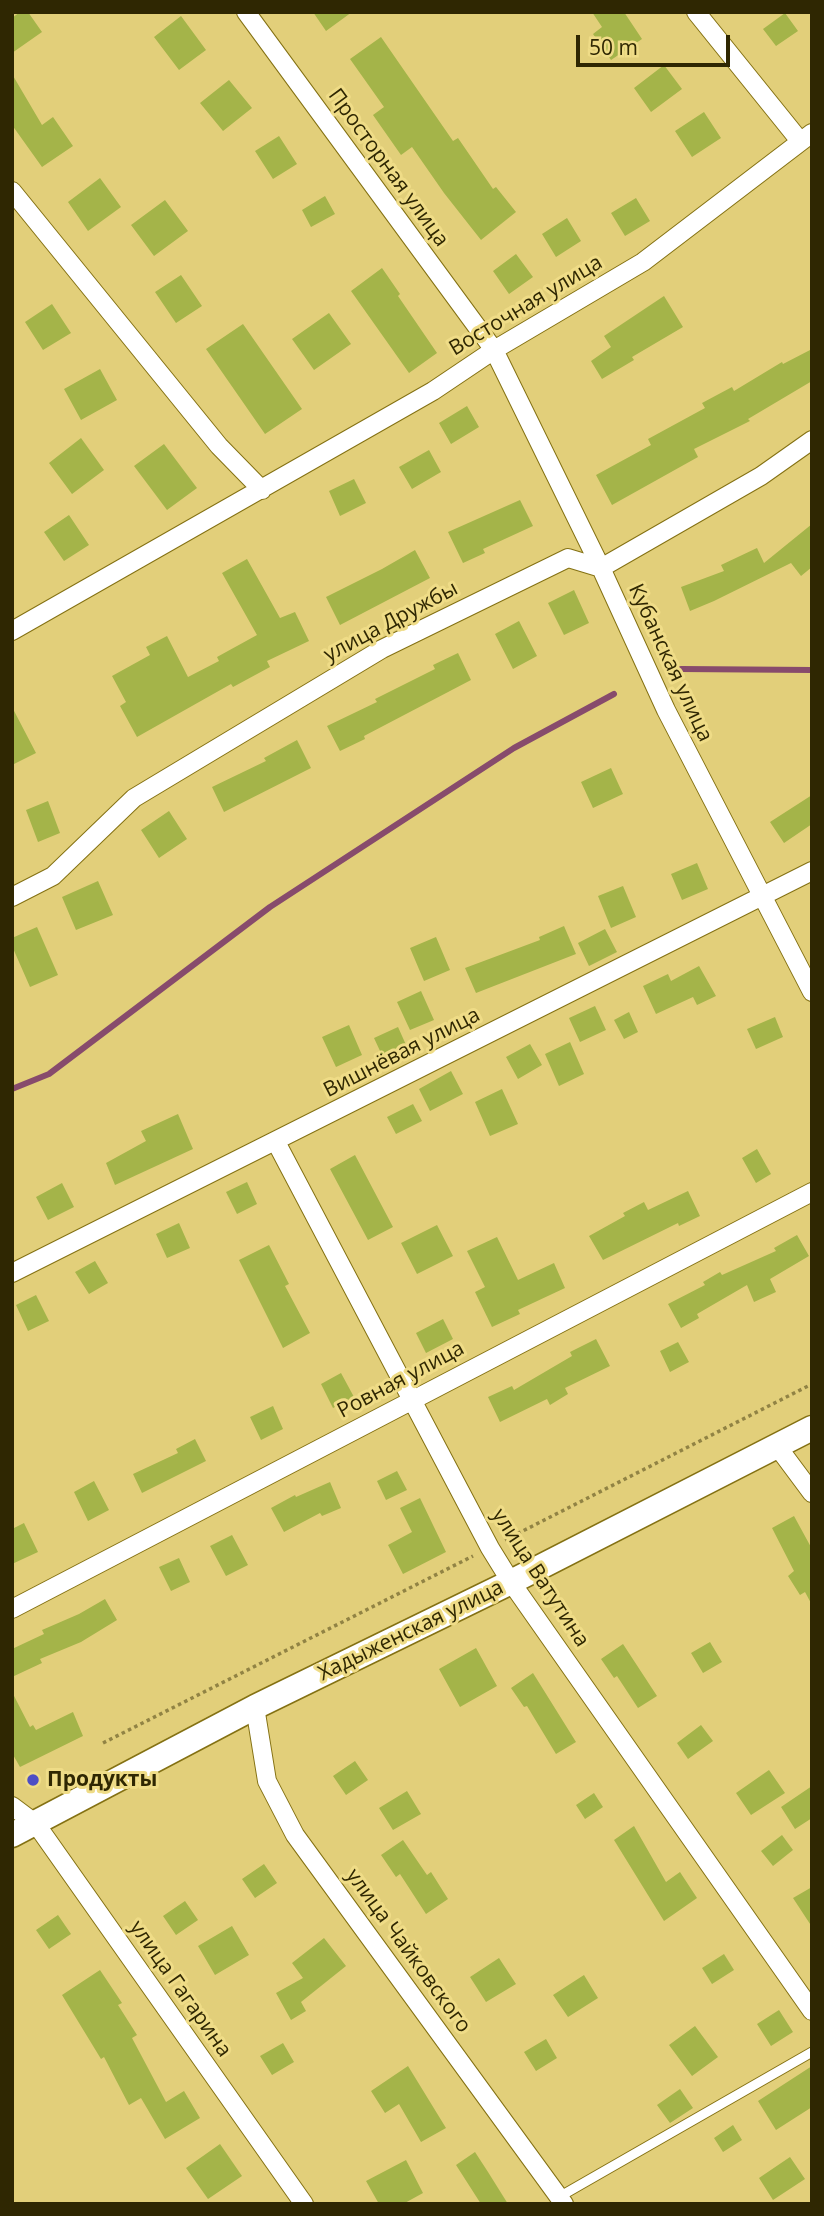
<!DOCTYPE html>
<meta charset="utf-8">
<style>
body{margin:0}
#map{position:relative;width:824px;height:2216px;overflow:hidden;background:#e2cf7a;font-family:"Open Sans",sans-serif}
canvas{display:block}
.frame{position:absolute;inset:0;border:14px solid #2f2702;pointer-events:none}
.scale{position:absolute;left:576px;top:35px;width:154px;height:32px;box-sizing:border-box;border:4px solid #2f2702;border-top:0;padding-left:9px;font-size:21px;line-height:24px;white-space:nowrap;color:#2f2702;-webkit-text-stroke:5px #efdc87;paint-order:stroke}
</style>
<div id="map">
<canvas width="824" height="2216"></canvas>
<div class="frame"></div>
<div class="scale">50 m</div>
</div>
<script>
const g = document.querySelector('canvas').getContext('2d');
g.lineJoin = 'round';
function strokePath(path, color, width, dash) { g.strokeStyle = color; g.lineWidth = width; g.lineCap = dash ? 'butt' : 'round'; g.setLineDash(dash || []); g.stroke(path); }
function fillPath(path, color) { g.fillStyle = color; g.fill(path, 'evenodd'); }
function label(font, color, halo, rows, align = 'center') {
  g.font = font + ' "Open Sans",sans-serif'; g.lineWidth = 6; g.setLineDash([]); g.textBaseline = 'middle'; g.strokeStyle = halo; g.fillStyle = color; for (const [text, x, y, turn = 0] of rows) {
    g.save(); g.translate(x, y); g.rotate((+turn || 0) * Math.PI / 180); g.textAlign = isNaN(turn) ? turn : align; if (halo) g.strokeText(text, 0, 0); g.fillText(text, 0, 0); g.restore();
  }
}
const stream = new Path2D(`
 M681,669L812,670
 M12,1089L49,1074L270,907L514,748L614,694`);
const building = new Path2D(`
 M20,12H28L42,32L12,53V18Z
 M313,12H352L326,31Z
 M592,12H624L642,39L611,60L593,34L602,27Z
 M785,13L798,31L776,46L763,29Z
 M181,16L206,50L179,70L154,37Z
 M381,37L453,141L458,138L493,189L496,187L516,212L481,240L444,193L412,147L401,155L373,115L384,107L350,59Z
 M664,65L682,89L651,112L634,88Z
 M12,74L42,125L53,117L73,146L42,167L12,125Z
 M229,80L252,108L223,131L200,103Z
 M704,112L721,138L692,157L675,131Z
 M279,136L297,164L273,179L255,151Z
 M100,178L121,207L88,231L68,202Z
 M325,196L335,214L311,227L302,210Z
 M636,198L650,221L625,236L611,213Z
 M165,200L188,231L154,256L131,225Z
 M567,218L581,241L556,257L542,234Z
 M516,254L533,277L509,294L493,271Z
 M382,268L400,294L398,296L437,353L409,373L351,291Z
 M181,275L202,306L176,323L155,292Z
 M664,296L683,327L632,357L634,360L602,379L591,361L611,347L604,336Z
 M52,304L71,333L43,350L25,322Z
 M329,313L351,344L314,370L292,339Z
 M243,324L302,409L265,434L206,349Z
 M812,349V381L748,419L750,421L694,449L698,457L612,505L596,475L651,445L648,439L705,408L702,403L732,387L734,391L782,362L783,364Z
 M100,369L117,400L81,420L64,389Z
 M467,406L479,427L451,444L439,423Z
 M81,438L104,470L72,494L49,463Z
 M164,444L197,488L167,510L134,466Z
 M429,450L441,472L412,489L399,467Z
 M354,479L366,503L340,516L329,491Z
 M520,500L533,526L483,549L485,553L463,563L448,532Z
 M69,515L89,545L64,561L44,532Z
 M812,524V567L801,576L791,563L714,601L690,611L681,587L724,571L721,565L757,548L764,563Z
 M415,550L430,578L340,625L326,597L382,569Z
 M247,559L280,618L295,612L309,641L267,661L270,667L233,687L231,684L137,737L120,706L126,702L112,676L150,655L146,647L167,636L188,677L219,661L217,657L257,635L222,573Z
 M574,590L589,623L564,635L548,603Z
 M519,621L537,656L513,669L495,634Z
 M458,653L471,680L364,736L365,739L340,751L327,726L377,702L375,699L435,669L433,665Z
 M12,707L36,753L12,765Z
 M297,740L311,768L224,812L212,787L266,761L264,758Z
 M611,768L623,794L593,808L581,782Z
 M812,795V824L784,843L770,822Z
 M48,801L60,833L38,842L26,810Z
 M169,811L187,839L159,858L141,830Z
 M697,863L708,889L682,900L671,874Z
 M98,881L113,915L76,930L62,897Z
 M623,886L636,917L611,928L598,896Z
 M564,926L576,954L476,993L465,968L540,940L539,937Z
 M37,927L58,975L30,987L12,946V938Z
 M605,929L617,952L589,966L578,943Z
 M436,937L450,970L424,981L410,948Z
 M699,966L716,996L697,1005L693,997L656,1014L643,986L668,974L671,981Z
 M421,991L434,1020L410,1030L397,1002Z
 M595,1006L606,1030L580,1042L569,1018Z
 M629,1012L638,1032L624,1039L614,1020Z
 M775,1017L783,1037L756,1049L747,1029Z
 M349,1025L362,1055L336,1067L322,1037Z
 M398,1027L411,1056L387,1066L374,1038Z
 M570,1042L584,1074L559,1086L545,1054Z
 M530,1044L542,1065L518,1079L506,1057Z
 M451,1071L463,1094L430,1111L419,1089Z
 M502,1089L518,1124L490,1136L475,1102Z
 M413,1104L422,1121L396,1134L387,1117Z
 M178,1114L193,1149L115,1185L106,1163L146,1141L141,1131Z
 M757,1149L771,1174L756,1183L742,1158Z
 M355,1155L393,1227L368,1240L330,1169Z
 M247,1182L257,1204L237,1214L226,1192Z
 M62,1183L74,1207L48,1220L36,1197Z
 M688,1191L700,1216L679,1226L678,1223L603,1260L589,1236L625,1216L623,1213L644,1202L648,1210Z
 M179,1223L190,1248L167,1258L156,1234Z
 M437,1225L453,1256L417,1274L401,1243Z
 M797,1235L809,1256L770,1279L776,1292L754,1302L747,1285L697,1314L699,1318L681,1328L668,1304L705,1285L703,1282L720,1272L722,1275L776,1251L774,1248Z
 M497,1237L518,1280L554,1263L565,1288L518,1310L520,1314L492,1327L475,1292L485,1287L467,1251Z
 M269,1245L289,1284L285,1286L310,1333L283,1348L239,1260Z
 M95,1261L108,1283L89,1294L75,1272Z
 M36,1295L49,1321L28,1331L16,1305Z
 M443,1319L453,1339L426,1353L416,1333Z
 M596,1339L610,1366L565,1388L568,1394L550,1405L547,1399L500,1422L488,1397L512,1386L514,1390L572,1356L570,1352Z
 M678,1342L689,1362L670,1372L660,1351Z
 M341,1373L354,1397L333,1408L321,1384Z
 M273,1406L283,1429L261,1440L250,1417Z
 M195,1439L206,1461L142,1493L133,1474L178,1453L176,1449Z
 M397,1471L407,1490L386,1500L377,1481Z
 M94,1481L109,1510L88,1521L74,1492Z
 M330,1482L341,1508L322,1516L320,1513L284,1532L271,1508L295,1495L296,1497Z
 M420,1498L446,1552L403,1574L388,1545L412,1532L400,1508Z
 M794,1516L812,1549V1605L805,1592L800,1595L788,1576L794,1571L772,1528Z
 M24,1523L38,1552L12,1564V1529Z
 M232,1535L248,1565L226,1576L210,1546Z
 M179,1558L190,1582L171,1591L159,1567Z
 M105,1599L117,1620L81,1642L40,1659L42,1663L12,1677V1649L44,1634L42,1630L79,1614Z
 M710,1642L722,1662L703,1673L691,1653Z
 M623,1644L657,1696L638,1708L617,1676L614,1678L601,1659Z
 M476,1648L497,1686L460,1707L439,1669Z
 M533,1673L576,1742L556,1754L527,1706L524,1707L511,1688Z
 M12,1692L30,1727L33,1725L36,1730L73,1712L83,1736L20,1767L12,1753Z
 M701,1725L713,1741L688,1759L677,1743Z
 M355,1761L368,1780L346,1795L333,1776Z
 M769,1770L785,1793L751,1815L736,1793Z
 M812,1786V1818L795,1829L781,1807Z
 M407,1791L421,1814L393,1830L379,1808Z
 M594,1793L603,1807L585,1819L576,1805Z
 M634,1826L666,1882L680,1872L697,1898L664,1921L614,1840Z
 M782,1835L793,1850L773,1866L761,1851Z
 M403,1840L427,1875L431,1872L448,1899L426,1914L400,1874L396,1877L381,1855Z
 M264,1864L277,1883L255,1898L242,1879Z
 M812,1887V1927L793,1898Z
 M185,1901L198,1920L176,1935L163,1916Z
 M58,1915L71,1934L49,1949L36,1930Z
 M232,1926L249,1955L215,1975L198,1946Z
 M324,1938L346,1966L301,2002L306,2011L291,2020L276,1993L303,1978L292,1963Z
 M724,1954L734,1970L712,1984L702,1968Z
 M499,1958L516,1984L486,2002L470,1977Z
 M100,1970L122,2003L118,2005L137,2035L132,2038L166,2102L184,2091L200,2118L165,2139L141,2098L129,2105L104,2057L101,2059L62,1995Z
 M584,1975L598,1998L568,2017L553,1995Z
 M779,2010L793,2032L771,2046L757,2024Z
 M695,2026L718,2057L692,2076L669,2045Z
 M546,2039L557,2058L536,2071L524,2052Z
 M283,2043L294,2062L272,2075L260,2056Z
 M408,2066L446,2128L421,2142L399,2104L385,2113L371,2091Z
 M812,2066V2107L776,2130L758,2101Z
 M680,2089L693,2108L670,2123L657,2105Z
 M733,2125L742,2140L723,2152L714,2138Z
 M220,2144L242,2176L208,2199L186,2168Z
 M475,2152L488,2172L508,2204H481L456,2165Z
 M790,2157L805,2179L773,2200L759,2178Z
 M406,2160L423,2193L403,2204H379L366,2181Z`);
const path = new Path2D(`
 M505,1540L812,1384
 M103,1743L473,1556`);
const service = new Path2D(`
 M559,2197L812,2052`);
const minor = new Path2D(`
 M246,12L494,350L601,568L666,710L812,992
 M696,12L800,141
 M12,191L219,446L262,490
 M12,631L433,391L494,350L643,262L812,133
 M12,897L53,876L134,798L382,649L568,558L601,568L761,476L812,440
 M276,1142L490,1548L511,1582L812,2011
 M12,1273L812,871
 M777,1446L812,1493
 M12,1609L812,1192
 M255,1707L267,1781L295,1835L564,2204
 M12,1806L36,1824L304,2204`);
const secondary = new Path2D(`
 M12,1835L255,1707L511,1582L812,1428`);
const markers = [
 [33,1780,7,"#4d4ec4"]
];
const streetNames = [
 ["Просторная улица",388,168,54],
 ["Восточная улица",526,306,-31],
 ["улица Дружбы",391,622,-28],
 ["Кубанская улица",670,663,65],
 ["Вишнёвая улица",402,1053,-27],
 ["Ровная улица",401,1380,-28],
 ["улица Ватутина",540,1578,57],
 ["Хадыженская улица",411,1631,-26],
 ["улица Чайковского",408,1951,54],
 ["улица Гагарина",180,1989,55]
];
const poiNames = [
 ["Продукты",47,1780]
];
strokePath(stream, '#874b6c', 6);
fillPath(building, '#a4b449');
strokePath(service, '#847113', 11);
strokePath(minor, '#847113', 20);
strokePath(secondary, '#847113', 27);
strokePath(path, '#918344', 3.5, [3.5, 3.5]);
strokePath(service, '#fff', 9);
strokePath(minor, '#fff', 18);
strokePath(secondary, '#fff', 24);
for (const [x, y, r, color] of markers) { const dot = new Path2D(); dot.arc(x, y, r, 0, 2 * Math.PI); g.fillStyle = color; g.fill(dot); strokePath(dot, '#efdc87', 2.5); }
label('21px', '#2f2702', '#efdc87', streetNames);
label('bold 21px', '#2f2702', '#efdc87', poiNames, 'left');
</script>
